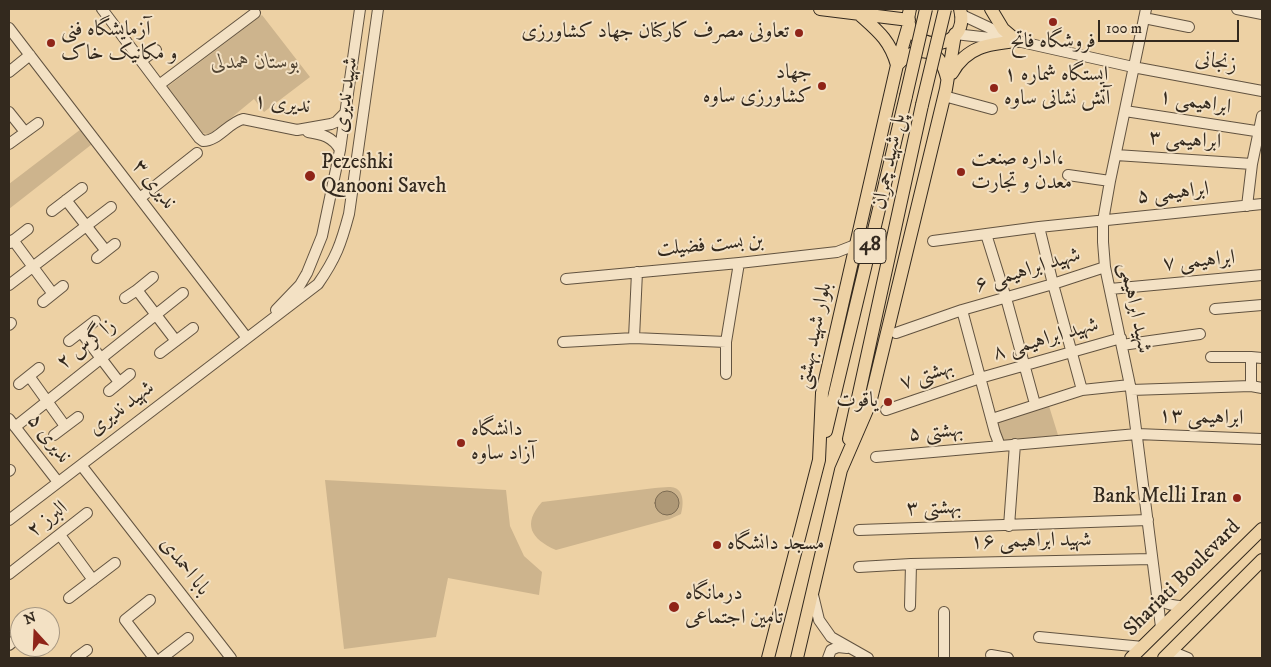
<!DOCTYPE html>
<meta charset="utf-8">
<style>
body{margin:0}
#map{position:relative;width:1271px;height:667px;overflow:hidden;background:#edd1a4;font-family:"IM FELL DW Pica",serif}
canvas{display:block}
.frame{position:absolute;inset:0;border:10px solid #33291e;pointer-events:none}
.north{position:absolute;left:10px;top:607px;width:50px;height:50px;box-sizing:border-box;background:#f3e1c4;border:1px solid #a69782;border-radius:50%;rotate:340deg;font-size:14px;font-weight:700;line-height:20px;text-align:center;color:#33291e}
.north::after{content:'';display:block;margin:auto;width:18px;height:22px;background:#8f2418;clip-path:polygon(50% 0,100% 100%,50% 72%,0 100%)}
.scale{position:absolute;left:1098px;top:20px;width:141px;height:22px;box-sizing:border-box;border:2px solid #33291e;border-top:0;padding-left:6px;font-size:15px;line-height:18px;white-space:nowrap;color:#33291e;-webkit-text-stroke:4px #f3e1c4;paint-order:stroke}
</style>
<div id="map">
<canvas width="1271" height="667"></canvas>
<div class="frame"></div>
<div class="north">N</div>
<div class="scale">100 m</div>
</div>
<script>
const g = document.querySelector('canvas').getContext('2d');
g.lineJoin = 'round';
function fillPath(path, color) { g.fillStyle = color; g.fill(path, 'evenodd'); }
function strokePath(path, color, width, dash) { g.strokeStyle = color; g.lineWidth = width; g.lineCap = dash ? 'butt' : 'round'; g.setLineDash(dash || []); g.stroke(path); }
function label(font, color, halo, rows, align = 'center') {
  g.font = font + ' "IM FELL DW Pica",Amiri,serif'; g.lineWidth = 4; g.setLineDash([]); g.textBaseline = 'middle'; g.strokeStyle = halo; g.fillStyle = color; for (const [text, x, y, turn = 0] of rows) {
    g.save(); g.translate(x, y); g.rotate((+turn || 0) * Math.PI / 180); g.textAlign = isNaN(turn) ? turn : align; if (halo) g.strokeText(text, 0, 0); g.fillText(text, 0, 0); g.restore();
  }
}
const green = new Path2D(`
 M262,15L310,77L264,112L254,99L214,132L208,134L201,133L167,87Z
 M85,126L96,141L9,209V184Z
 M1049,406L1058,435L1002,441L997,422Z
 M325,480L506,490L510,526L524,556L542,572L539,595L448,578L436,637L344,649Z
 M655,488C660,488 670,486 675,488C685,492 683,507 681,514L670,519L556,550C531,539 522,524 542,502Z`);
const water = new Path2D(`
 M655 503a12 12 0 1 1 24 0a12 12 0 1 1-24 0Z`);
const minor = new Path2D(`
 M102,9L199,138L203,141C218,141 228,123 243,119L297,130L331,124L336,122L345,113
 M1146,9L1110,181L1103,221V242L1105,267L1131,390L1161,627
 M1237,9L1262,14
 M962,15L1009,37
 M1144,18L1189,27
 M9,28L247,338
 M955,34L1017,41L1133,67L1262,91
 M141,61L156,50
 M9,72L30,55
 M159,85L255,13
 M944,96L992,109
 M1125,111L1262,132
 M9,112L25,132
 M308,132C322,134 333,137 340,150
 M9,144L38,123
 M1116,155L1252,164
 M1068,175L1110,181
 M140,198L197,153
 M66,200L106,251
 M1247,206L1252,164L1262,116
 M52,211L82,188
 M1039,227L1053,284L1082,390
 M986,234L1006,298L1035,404
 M13,240L53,294
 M933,241L1039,227L1262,204
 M10,243L28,229
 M97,258L115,244
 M153,277L137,290L176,341
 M566,279L739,263L837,252L855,245
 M9,285L111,207
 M1110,289L1262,275
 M125,298L137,290
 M43,302L63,286
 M1215,309L1262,305
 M276,310L300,285L307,273L322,236L340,150L360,9
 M962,310L995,433L1000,446
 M9,325L11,323
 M81,332L119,382
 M896,333L962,310L1053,284L1105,267
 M634,338L637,272
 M69,341L95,321
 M563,342L634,338L726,342
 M1122,345L1200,334
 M160,353L193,328
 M1211,357H1251
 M726,374V342L739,263
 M29,376L65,426
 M19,384L39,368
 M1251,386V357L1262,358
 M1131,390L1251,386L1262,388
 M109,391L130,374
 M886,410L980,378L1121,338
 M9,419L58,482
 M992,419L1082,390L1130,385
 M15,427L183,293
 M54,435L78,417
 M876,457L1137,434L1262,439
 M81,465L231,658
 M9,471L10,470
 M9,520L318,284C336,258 341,244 349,214L378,9
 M1009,526L1015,444
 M859,530L1148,520
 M60,535L93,580
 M859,567L911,564L1152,559
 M9,574L87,513
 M813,595L819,620L831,637L868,658
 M1157,597C1166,605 1174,606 1185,606
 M69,598L115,563
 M150,600L125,620L154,658
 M910,606L911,564
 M944,612V658
 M1039,637L1143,647
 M9,645L20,636
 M1171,651L1188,658
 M991,655L1008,658
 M76,658L87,650
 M162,658L188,638
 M828,658L831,650L838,647L847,648`);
const major = new Path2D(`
 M820,9L909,20
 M910,9C897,53 972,56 960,9
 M991,9L1003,29L1017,41
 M859,14C878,31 890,40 897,65C918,43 940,48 947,78
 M952,73C967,46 989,44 1017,41
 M826,431L906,96
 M849,439L922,105
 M768,658L819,460L822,393L897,65L909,24
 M797,658L841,470L870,403L946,89L955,34
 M1131,658L1262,529
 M1164,658L1262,560`);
const majorBridge = new Path2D(`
 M906,96L926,9
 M922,105L945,9`);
const markers = [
 [1053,22,5,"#8f2418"],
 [799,33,5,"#8f2418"],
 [51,43,5,"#8f2418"],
 [822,86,5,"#8f2418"],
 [994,88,5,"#8f2418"],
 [961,172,5,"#8f2418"],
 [310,176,6,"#8f2418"],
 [888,402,5,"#8f2418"],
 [461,443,5,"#8f2418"],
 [1237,498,5,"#8f2418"],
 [717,545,5,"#8f2418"],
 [674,607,6,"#8f2418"]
];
const shields = [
 [870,246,32]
];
const shieldNames = [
 ["48",870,246]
];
const poiNames = [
 ["آزمایشگاه فنی",61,31],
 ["و مکانیک خاک",61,55],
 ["تعاونی مصرف کارکنان جهاد کشاورزی",789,33,"right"],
 ["فروشگاه فاتح",1053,43,"center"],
 ["جهاد",812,74,"right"],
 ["کشاورزی ساوه",812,98,"right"],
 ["ایستگاه شماره ۱",1004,76],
 ["آتش نشانی ساوه",1004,100],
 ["اداره صنعت،",971,160],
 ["معدن و تجارت",971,184],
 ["Pezeshki",321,164],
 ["Qanooni Saveh",321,188],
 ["یاقوت",878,402,"right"],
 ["دانشگاه",471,431],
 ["آزاد ساوه",471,455],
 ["Bank Melli Iran",1227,498,"right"],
 ["مسجد دانشگاه",727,545],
 ["درمانگاه",685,595],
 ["تامین اجتماعی",685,619]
];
const streetNames = [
 ["زنجانی",1216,63,10],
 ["شهید ندیری",347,95,-82],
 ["ابراهیمی ۱",1195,103,9],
 ["ندیری ۱",282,105,6],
 ["ابراهیمی ۳",1185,141,4],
 ["پل شهید چمران",890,162,-78],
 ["ندیری ۳",153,185,52],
 ["ابراهیمی ۵",1173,194,-6],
 ["بن بست فضیلت",710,246,-5],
 ["ابراهیمی ۷",1199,262,-5],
 ["شهید ابراهیمی ۶",1028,271,-17],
 ["شهید ابراهیمی",1134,308,78],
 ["بلوار شهید بهشتی",815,336,-78],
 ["شهید ابراهیمی ۸",1046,340,-16],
 ["زاگرس ۲",87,345,-38],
 ["بهشتی ۷",927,376,-19],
 ["شهید ندیری",122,409,-37],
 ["ابراهیمی ۱۳",1201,418,2],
 ["بهشتی ۵",936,433,-5],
 ["ندیری ۵",48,439,52],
 ["بهشتی ۳",934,509,-2],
 ["البرز ۲",48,520,-38],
 ["شهید ابراهیمی ۱۶",1031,542,-1],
 ["بابا احمدی",184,567,52],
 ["Shariati Boulevard",1183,579,-45]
];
const parkNames = [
 ["بوستان همدلی",255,64]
];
fillPath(green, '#cdb48d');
fillPath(water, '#ae9876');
strokePath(water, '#7d6c53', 1);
strokePath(minor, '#625340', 12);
strokePath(major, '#33291e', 14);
strokePath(minor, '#f3e1c4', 10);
strokePath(major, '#edd1a4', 12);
strokePath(majorBridge, '#33291e', 14, []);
strokePath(majorBridge, '#edd1a4', 12);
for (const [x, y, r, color] of markers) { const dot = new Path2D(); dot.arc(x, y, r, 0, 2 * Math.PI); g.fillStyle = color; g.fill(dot); strokePath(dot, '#f3e1c4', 2); }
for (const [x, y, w] of shields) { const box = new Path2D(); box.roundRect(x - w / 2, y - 17.5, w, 35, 4); g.fillStyle = '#f3e1c4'; g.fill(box); strokePath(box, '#33291e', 1); }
label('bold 20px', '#33291e', null, shieldNames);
label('21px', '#33291e', '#f3e1c4', poiNames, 'left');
label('21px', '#33291e', '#f3e1c4', streetNames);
label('italic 21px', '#524534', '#f3e1c4', parkNames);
</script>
